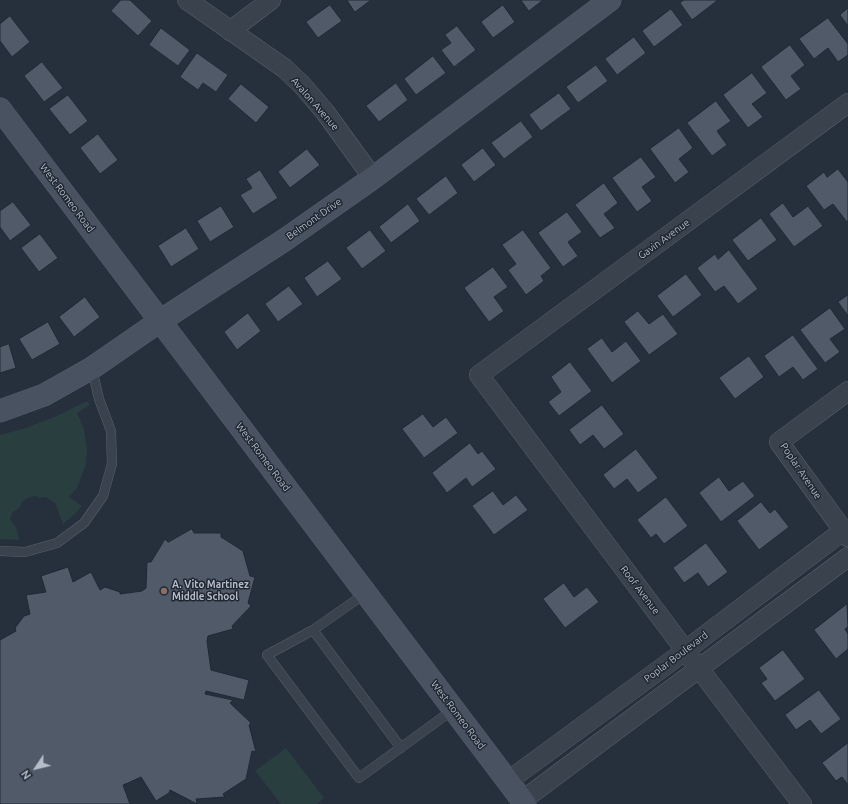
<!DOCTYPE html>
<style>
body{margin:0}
#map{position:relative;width:848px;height:804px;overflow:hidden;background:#26303d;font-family:Ubuntu,sans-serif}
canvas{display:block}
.north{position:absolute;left:16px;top:748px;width:40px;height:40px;-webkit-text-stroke:3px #1f2732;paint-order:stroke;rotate:235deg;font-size:11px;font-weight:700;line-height:16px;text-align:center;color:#b6bdc8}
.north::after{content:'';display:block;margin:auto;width:14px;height:18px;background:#b6bdc8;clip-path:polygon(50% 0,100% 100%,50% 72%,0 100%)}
</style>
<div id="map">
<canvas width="848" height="804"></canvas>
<div class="north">N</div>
</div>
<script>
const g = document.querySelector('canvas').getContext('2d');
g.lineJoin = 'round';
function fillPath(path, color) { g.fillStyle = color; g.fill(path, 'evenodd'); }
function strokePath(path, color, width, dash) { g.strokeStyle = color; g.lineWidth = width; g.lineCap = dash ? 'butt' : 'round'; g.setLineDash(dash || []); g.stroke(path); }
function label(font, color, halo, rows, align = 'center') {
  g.font = font + ' Ubuntu,sans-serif'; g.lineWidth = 3; g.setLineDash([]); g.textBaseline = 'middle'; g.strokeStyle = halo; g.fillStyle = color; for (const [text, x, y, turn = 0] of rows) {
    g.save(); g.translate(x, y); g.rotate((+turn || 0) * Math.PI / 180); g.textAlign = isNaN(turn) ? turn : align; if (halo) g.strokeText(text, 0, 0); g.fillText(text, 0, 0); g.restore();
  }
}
const green = new Path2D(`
 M87,401L90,405L77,413L84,429L87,449L86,464L77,488L69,497L82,506L74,515L63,524L55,503L46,497L40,498L35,496L27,498L21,503L20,507L12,513L10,519L17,530L19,540L0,539V435L26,428L57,416Z
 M286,748L324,798L317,804H281L255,771Z`);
const building = new Path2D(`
 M121,0H130L152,21L138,36L111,11Z
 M347,0H371L355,12Z
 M521,0H543L529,11Z
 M684,0H718L692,20L680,3Z
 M330,5L342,21L318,38L306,22Z
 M503,5L515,22L493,38L481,22Z
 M848,8V26L840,15Z
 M671,9L683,25L654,47L642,31Z
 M10,16L30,42L12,57L0,41V24Z
 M828,18L848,44V55L838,62L828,48L814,59L799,39Z
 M457,26L476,50L454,67L441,50L451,43L445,35Z
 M161,28L190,50L178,66L149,45Z
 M634,37L646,53L617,75L605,59Z
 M790,45L805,65L791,76L801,89L786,100L761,67Z
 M197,53L228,75L216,92L203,83L198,90L180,77Z
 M433,56L446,73L416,95L404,79Z
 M42,62L63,88L44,102L24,76Z
 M596,65L608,81L578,103L566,87Z
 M752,73L767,93L752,104L763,117L748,128L723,95Z
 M396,83L408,100L379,122L366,106Z
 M241,84L269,107L256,123L228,99Z
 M559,93L571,109L541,131L529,115Z
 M68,95L88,121L70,135L49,109Z
 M716,101L731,121L717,131L727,145L712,156L687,123Z
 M521,121L533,137L504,159L491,143Z
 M679,128L693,148L679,159L689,172L675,183L650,149Z
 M98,134L118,160L100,174L80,148Z
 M483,148L496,165L474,182L461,165Z
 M307,149L320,165L290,188L278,172Z
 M641,157L656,177L642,187L652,201L637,212L612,178Z
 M838,169L848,182V221L847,222L833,204L824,210L806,186L824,172L827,177Z
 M260,170L278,198L253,214L240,195L252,188L246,179Z
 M446,176L458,193L429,215L416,199Z
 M604,183L618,203L604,214L615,228L600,238L575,205Z
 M13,202L31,225L10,241L0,227V211Z
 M783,203L793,217L808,206L823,226L794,247L769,214Z
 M408,204L420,221L391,243L379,227Z
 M221,206L234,227L210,242L197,221Z
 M567,212L582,232L568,242L578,256L563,267L538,233Z
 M761,218L777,240L748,261L732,240Z
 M186,228L199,249L171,267L158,246Z
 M370,230L386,251L362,269L346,248Z
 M523,230L551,268L541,276L544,281L526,295L508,270L516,264L502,245Z
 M40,234L58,258L39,272L21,248Z
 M729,250L758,289L738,304L724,286L715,292L697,268L715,254L718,259Z
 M328,261L342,279L317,297L304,278Z
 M493,267L508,287L494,297L504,311L489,322L464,288Z
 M686,274L702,295L673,317L657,296Z
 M289,286L303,304L278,322L265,304Z
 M848,295V316L838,302Z
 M85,297L100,317L74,337L59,317Z
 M830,308L845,329L830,339L840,352L825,363L800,330Z
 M638,311L649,324L663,314L678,334L649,355L624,322Z
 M248,313L261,331L237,350L224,332Z
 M48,322L60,344L32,360L19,339Z
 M793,335L818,369L803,380L793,367L779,377L764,356Z
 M602,338L612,352L626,341L641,361L612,383L587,349Z
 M9,344L16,368L0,373V347Z
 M749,356L764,377L735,399L719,378Z
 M570,362L592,391L559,416L548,402L561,392L551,377Z
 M602,405L624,434L604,449L593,435L580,445L569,430Z
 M423,414L433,427L446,417L458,433L424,458L402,429Z
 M470,443L478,454L482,451L496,469L472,487L466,478L447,493L432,473Z
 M636,449L658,478L638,493L627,479L614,489L603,475Z
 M719,477L729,491L743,481L755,496L721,522L699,493Z
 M493,491L503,505L516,495L528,510L494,535L472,506Z
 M666,497L688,526L664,544L656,534L651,538L637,520Z
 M761,502L770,513L775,509L789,527L759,550L737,521Z
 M192,529L194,533H221V537L243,551L250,576L255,577L248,603L251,606L232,626L233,629L208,636L207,641L211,670L249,680L244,700L206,691L205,694L233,700L230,703L251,723L249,725L256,752L252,751L246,779L223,794L225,797L196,799L197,804L170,790L169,793L156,801L141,777L128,783L123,785L130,804H0V640L16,631L15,628L24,616L30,614L26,595L46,592L41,576L68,567L73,582L91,572L100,590L105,587L120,592V594L142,591L146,588L147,562H151L165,539L168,542Z
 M706,543L728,572L708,587L698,573L684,583L673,568Z
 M564,583L574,597L587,587L599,602L565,628L543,599Z
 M847,604L848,627L845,629L848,634V649L836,659L814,630Z
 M783,650L805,679L775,701L761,683L767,679L759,668Z
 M819,690L841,719L821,734L810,720L796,730L785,715Z
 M848,743V785L842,777L836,781L822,763Z`);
const lane = new Path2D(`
 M0,551L25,552L57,543L84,523L103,496L112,464L111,431L99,399L92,369
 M366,593L313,630L267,655L359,778L454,709
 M313,630L401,748`);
const street = new Path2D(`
 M187,0L284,68L302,85L325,112L373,178
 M230,31L271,0
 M848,391L779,442L848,537
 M508,781L670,662L843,531
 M523,800L848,557
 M802,804L685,650L479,375L848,103`);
const secondary = new Path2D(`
 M0,109L525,804
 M0,411L44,395L92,368L160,321L286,239L373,178L610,0`);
const markers = [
 [164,591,4,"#8d6e63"]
];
const streetNames = [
 ["Avalon Avenue",315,104,49],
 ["West Romeo Road",67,198,53],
 ["Belmont Drive",314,219,-35],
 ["Gavin Avenue",664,239,-36],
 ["West Romeo Road",263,457,53],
 ["Poplar Avenue",801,471,56],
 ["Roof Avenue",640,590,53],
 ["Poplar Boulevard",676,657,-37],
 ["West Romeo Road",458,715,53]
];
const poiNames = [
 ["A. Vito Martinez",172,585],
 ["Middle School",172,597]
];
fillPath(green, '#293e3f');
fillPath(building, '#505a68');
strokePath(building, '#212934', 1);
strokePath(lane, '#58606b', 10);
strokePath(street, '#58606b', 20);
strokePath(secondary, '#58606b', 23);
strokePath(lane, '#3a424d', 9);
strokePath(street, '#3a424d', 19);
strokePath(secondary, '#485260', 22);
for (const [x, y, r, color] of markers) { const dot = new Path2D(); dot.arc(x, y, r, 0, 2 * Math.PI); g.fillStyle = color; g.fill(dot); strokePath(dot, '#1f2732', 1.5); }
label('10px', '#b6bdc8', '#1f2732', streetNames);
label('bold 10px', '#b6bdc8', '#1f2732', poiNames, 'left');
</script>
